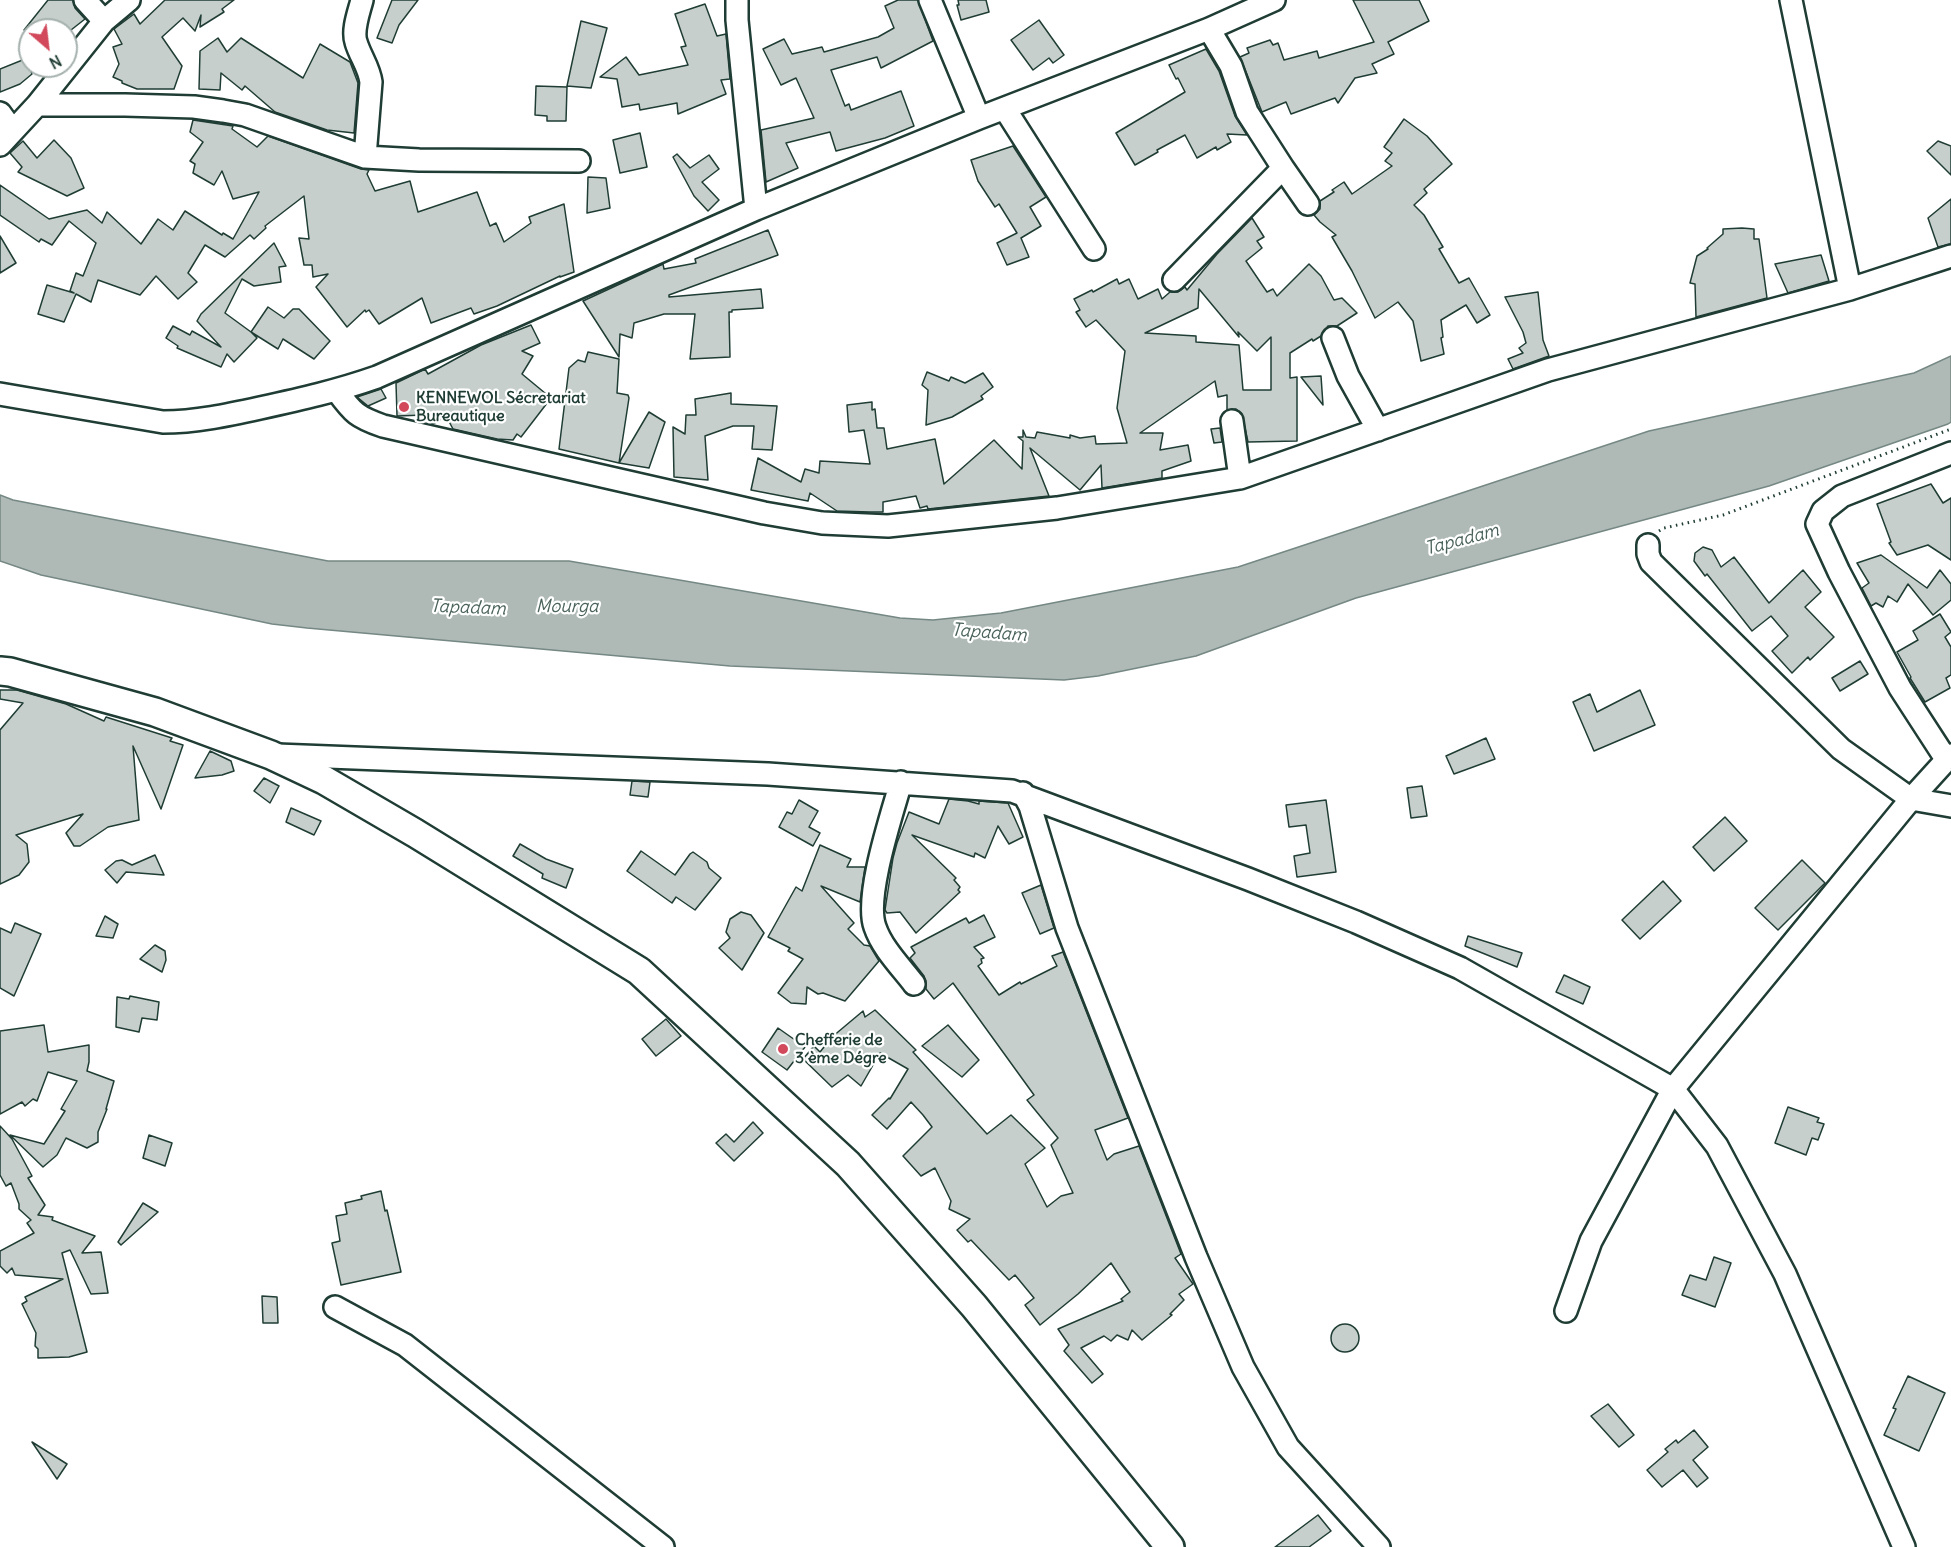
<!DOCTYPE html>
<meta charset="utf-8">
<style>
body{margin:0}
#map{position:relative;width:1951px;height:1547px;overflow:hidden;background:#fff;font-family:Delius,sans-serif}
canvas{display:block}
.north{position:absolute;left:18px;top:18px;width:60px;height:60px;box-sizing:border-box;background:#fff;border:2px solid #a5b1ae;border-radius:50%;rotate:152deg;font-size:16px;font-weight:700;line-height:24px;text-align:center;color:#1f3d34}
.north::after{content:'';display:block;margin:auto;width:21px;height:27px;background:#d1495b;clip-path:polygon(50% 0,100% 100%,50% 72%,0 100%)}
</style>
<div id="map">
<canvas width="1951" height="1547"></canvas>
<div class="north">N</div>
</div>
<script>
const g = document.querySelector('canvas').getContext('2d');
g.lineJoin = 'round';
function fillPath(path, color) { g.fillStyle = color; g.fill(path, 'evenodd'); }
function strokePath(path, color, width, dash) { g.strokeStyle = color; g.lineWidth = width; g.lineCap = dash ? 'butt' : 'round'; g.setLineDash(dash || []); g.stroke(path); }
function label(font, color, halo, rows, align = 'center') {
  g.font = font + ' Delius,sans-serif'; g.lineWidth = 4.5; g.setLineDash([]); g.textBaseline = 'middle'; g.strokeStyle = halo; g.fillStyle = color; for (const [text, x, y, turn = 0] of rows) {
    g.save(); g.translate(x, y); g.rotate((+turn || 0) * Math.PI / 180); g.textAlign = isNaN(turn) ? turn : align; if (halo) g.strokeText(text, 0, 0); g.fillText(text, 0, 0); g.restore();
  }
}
const water = new Path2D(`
 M1951,356V422L1948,424L1769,486L1356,598L1196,656L1098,676L1064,680L730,666L307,628L272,624L41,575L0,561V495L13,500L328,561H569L900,618L933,620L1001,613L1238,567L1649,431L1914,373Z`);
const building = new Path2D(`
 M48,0H73L75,8L85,19L71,30H24Z
 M165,0H234L222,9L224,12L200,27L201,15L195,31L183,18L162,37L182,66L174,89H137L122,83V81L113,77L119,64L113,47L122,44L114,29L134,14L140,24Z
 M392,0H418L399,25L392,43L377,38Z
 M898,0H918L933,41L881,68L877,57L831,70L845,106L849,104L851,110L901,91L914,126L885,138L836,151L830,132L786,143L798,168L766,182L761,130L814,118L796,78L781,85L763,49L784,39L792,54L822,47L824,52L878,37L894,28L885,6Z
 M958,0H986L989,12L961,20L957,5H959Z
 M1353,0H1419L1429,21L1388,42L1394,54L1372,64L1377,73L1355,78L1338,103L1335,98L1291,114L1286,102L1262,112L1240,57L1249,53L1247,48L1270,40L1273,45L1278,43L1284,60L1317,51L1319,58L1374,42Z
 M705,4L717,36L726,34L730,79L721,80L726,94L678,114L677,103L640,110L639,104L622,107L617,79L600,77L626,57L639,75L688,65L681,47L686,46L675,14Z
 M1039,20L1064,55L1053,63L1049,58L1033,70L1011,40Z
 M581,21L607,28L591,88L567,86Z
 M218,38L227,52L241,38L303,78L320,44L350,62L358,83L354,133L327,130L275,112L245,86L242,90L221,73L220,90L199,89L200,51Z
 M1206,49L1219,71L1235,116L1247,135L1227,134L1231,142L1217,150L1216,147L1197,158L1185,135L1157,150L1158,152L1135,165L1116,133L1185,92L1178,78L1176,79L1169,65Z
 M30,57V68L32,74L20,84L0,92V69Z
 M536,86L567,87L566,121H547V116L535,115Z
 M1404,119L1427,136L1452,164L1424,189L1427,193L1414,205L1424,215L1443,247L1439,249L1459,283L1469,278L1490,315L1477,323L1466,305L1441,320L1443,337L1441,338L1444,354L1421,361L1413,321L1398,302L1375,318L1352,271L1332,237L1336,235L1320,222L1314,215L1320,209V201L1334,192L1332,190L1344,182L1352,194L1392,166L1385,161L1392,153L1384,147Z
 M193,120L233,126L232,129L257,147L268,136L361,169L369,170L367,174L375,191L410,181L418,212L477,192L490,226L496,223L504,242L531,223L529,217L564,204L574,272L560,277V276L497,306L474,314L471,308L431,323L422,298L379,324L369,310L366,312L365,310L347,327L316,287L328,274L313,277L312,265H304L299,238L309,239L304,196L265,226L266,228L254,239L250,235L225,257L205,245L188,273L197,282L178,299L156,276L140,295L98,280L91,302L76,294L64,322L38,314L47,285L74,293L70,291L76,273L83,276L96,243L69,221L52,245L41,239L39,242L0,215V185L49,219L87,210L102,223L107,212L141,244L158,219L173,230L185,211L222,235L223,233L233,239L259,192L233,199L222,171L214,185L193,173L195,164L190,161L203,142L190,132Z
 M640,133L647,167L620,173L613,140Z
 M54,140L71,158L84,188L67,196L18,172L22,167L10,153L23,141L37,158Z
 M1938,141L1951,146V175L1927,151Z
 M1013,146L1046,197L1030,207L1041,226L1021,238L1029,257L1007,265L997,243L1017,233L999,204L995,207L978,181L971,160Z
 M677,154L690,168L709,155L719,169L702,182L719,200L708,211L694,196L673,157Z
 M588,177L606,178L610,208L587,213Z
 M1951,199V244L1938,247L1928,218Z
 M1252,218L1264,237L1257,241L1262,248L1246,261L1267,292L1273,289L1277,296L1309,264L1321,276L1334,300L1342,298L1357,313L1337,326H1328L1321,336L1313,341L1312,339L1290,353V378L1297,377V441L1248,442L1242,414L1236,409L1227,410V395L1218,397L1215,381L1140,433H1163L1160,450L1188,445L1191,461L1162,471V478L1102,488L1101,465L1080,490L1030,448L1049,496L928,509L927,506L920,508L916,496L883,502V512H870L837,511L810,493L808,501L751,490L758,458L801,482L805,469L819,473L820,461L870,464L864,430L849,432L847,405L872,402V410L875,409L877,428H884L887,449L935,439L944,484L994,440L1022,469L1023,441L1018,437H1023V430L1026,437L1035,438L1037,432L1070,438V435L1080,438L1095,436L1096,444L1127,443L1117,408L1125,351L1096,320L1086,327L1076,312L1080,310L1074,299L1092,290L1093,292L1117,279L1119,284L1129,279L1138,299L1158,289L1162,299L1170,292H1178L1185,287L1187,290L1217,254ZM1199,289L1239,337L1238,332L1257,351L1271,337V390H1243L1239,345L1196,342V336L1145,333L1198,308Z
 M1742,228L1754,229V239H1759L1767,298L1696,317L1695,284L1690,283L1697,256L1708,249L1707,248L1723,234V229Z
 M768,230L778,255L669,295V297L761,289L763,308L732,310V312H729L730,357L690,359L695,314H664L634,323L632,338L620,334L619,357L583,301L663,264L664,269L696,263L695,259Z
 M0,236L16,263L0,273Z
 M274,243L286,266L279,267L281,282L254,286L242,279L225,313L251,332L268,307L284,318L293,309H299L330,341L314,359L283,339L278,349L251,332L257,338L234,362L227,354L221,367L177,348L178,346L166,338L173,326L190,335L192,331L221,347L197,321L201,314Z
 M1821,255L1829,281L1788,293L1775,264Z
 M1538,292L1543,340L1549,356L1513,369L1508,359L1523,353L1519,348L1526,343L1523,332L1505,297Z
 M531,325L540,343L522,351L533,356L522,374L551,398L521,437L517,434L513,440L497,439L453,429L446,416L433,424L429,423L424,415L397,416L396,383L425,369L428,374L481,345Z
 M588,352L619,359L617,393L628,395L629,398L619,463L559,449L569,368L578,360L585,362Z
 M927,372L949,381L951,377L965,383L983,373L993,387L981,396L983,399L952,417L926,425L928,390L922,385Z
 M1321,376L1323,405L1301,377Z
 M381,389L386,398L368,406L357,397Z
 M731,393V404L777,406L772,450L752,449L754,426H733L705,436L708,480L674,477L673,427L685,434L686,415H696L695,399Z
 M649,412L665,422L649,468L619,463Z
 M1220,428L1222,442L1214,443L1211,429Z
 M1931,484L1943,503L1951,498V560L1928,545L1897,555L1889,543L1891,542L1877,504Z
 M1703,547L1712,550L1721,567L1734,557L1769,603L1803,570L1821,592L1805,607L1834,637L1810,660L1808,657L1792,673L1772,651L1788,636L1771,616L1752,631L1707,574L1705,576L1694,561L1695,553Z
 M1881,555L1927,588L1940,570L1951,584V600L1933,615L1908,584L1897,602L1888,596L1883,607L1876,603L1871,606L1862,588L1869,583L1857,563Z
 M1940,614L1951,632L1945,637L1951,647V675L1946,678L1950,688L1925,702L1910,678L1911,677L1897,652L1918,640L1913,631Z
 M1860,661L1868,674L1840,691L1832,678Z
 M0,690H17L66,704L104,721L106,717L172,738L170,741L183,745L161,809L133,746L139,820L108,827L80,846H74L66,833L83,814L16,835L27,844L29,862L19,875L0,884V730L23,703L0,699Z
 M1640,690L1655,725L1594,751L1573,702L1590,694L1597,712Z
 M1486,738L1495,759L1454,774L1446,756Z
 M210,751L231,761L234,771L222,775L195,778Z
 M264,778L279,786L270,803L254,791Z
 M632,781L650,782L648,797L630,795Z
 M1422,786L1427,816L1411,818L1407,788Z
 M949,799L968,801L979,804V801L1008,803L1023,837L1009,844L998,826L985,858L975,853L974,857L912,835L956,878L954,880L960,887L958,890L960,892L916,933L900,912L887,913L885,910L893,858L897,843L909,812L939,824Z
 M799,800L818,811L809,827L820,833L813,846L779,827L787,812L792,814Z
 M1326,800L1336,872L1297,877L1294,856L1310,853L1306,825L1289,827L1286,805Z
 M291,808L321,821L314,835L286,822Z
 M1725,817L1747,841L1714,871L1693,847Z
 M520,844L546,859L573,869L566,888L542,878L543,874L513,856Z
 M820,845L851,859L847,867H865L860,902L821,886L854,923L848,929L864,945L870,946L879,961L845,1001L823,993L818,994L807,987L806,1004L791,1003L778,993L803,959L788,951L790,948L768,937L796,887L802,891Z
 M641,851L675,875L690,854L693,852L707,862L709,868L721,878L695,910L676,897L672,903L627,871Z
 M155,855L164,875L126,872L117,883L105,870L116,861L122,860L132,865Z
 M1802,860L1825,883L1778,930L1755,908Z
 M1663,881L1681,901L1640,939L1622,920Z
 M1041,885L1054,928L1040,934L1022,893Z
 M741,912L751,915L764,933L742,970L719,948L730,938L726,932L730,919Z
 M984,915L995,937L974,947L984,958L981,959L982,963L978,966L999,995L1020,982L1021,984L1057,966L1052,956L1063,952L1128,1118L1095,1130L1107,1160L1114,1154L1139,1146L1181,1254L1175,1258L1193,1284L1179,1294L1184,1300L1170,1314L1172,1315L1142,1340L1132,1330L1128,1340L1117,1335L1111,1341L1104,1336L1081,1348L1103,1374L1092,1383L1064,1351L1069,1345L1058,1329L1123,1301L1121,1299L1130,1292L1111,1263L1078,1294L1040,1325L1025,1305L1034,1298L1015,1275L1009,1280L971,1240L968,1242L957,1230L970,1219L949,1209L951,1201L935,1168L921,1176L903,1156L932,1127L923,1115L911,1102L887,1129L872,1115L889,1098L890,1099L908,1069L880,1053L861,1086L848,1075L832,1087L803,1059L814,1046L820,1052L832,1037L863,1011L865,1017L875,1010L916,1050L913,1052L987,1134L1011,1115L1045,1148L1025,1164L1047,1207L1061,1196L1073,1193L1051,1145L1058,1138L1027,1100L1034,1095L953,983L934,999L926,989V982L924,976L910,958L915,953L911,947L966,918L969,923Z
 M105,916L118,924L113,938L96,936Z
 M15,923L41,934L14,996L0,988V928L11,933Z
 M1468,936L1522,953L1517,967L1465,946Z
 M155,945L165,951L166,960L162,972L140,959Z
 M1564,975L1590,987L1583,1004L1556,992Z
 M130,996L159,1002L157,1020L142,1018L139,1032L116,1027L117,997L129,999Z
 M666,1019L681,1036L656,1056L642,1039Z
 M44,1025L48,1052L89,1045V1062L87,1071L114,1081L106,1109H107L98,1132V1142L87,1148L66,1138L57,1155L43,1167L10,1135L44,1144L65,1111L61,1109L77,1081L48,1072L37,1101L33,1099L25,1106L22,1102L0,1114V1031Z
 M948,1025L979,1060L962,1077L922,1046Z
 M778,1028L805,1047L787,1070L762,1052Z
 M1788,1107L1819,1118L1817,1122L1824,1124L1818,1140L1812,1138L1806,1155L1775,1143Z
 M753,1122L763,1133L734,1161L716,1143L726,1134L734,1142Z
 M0,1126L12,1139L32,1176L28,1178L45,1205L38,1215L53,1217L52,1220L95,1236L82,1253L101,1252L108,1293L91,1294L70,1250L62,1253L87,1352L69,1357L38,1358V1349L35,1346L36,1333L22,1304L27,1301L25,1297L63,1279L15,1275L12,1268L7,1273L0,1266V1251L34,1233L27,1223L31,1220L19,1209V1204L11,1183L6,1186L0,1175Z
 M149,1135L172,1143L165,1166L143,1158Z
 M381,1191L385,1211L387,1210L401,1272L341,1285L332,1243L340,1241L336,1216L347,1214L345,1203L362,1199L361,1196Z
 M143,1203L158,1212L121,1245L118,1242Z
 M1714,1257L1731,1263L1715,1307L1682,1295L1690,1275L1706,1280Z
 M262,1296L277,1297L278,1323H263Z
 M1331 1338a14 14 0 1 1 28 0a14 14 0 1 1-28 0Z
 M1908,1376L1945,1393L1919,1451L1884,1435L1896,1409L1893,1408Z
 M1608,1404L1634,1435L1619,1447L1591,1416Z
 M1694,1430L1708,1447L1693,1460L1708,1478L1697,1487L1683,1470L1662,1487L1647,1470L1668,1452L1665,1449L1676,1440L1678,1443Z
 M32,1442L67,1464L57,1479Z
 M1318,1515L1331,1531L1309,1547H1275Z`);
const path = new Path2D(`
 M1659,531L1664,528L1723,515L1951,429`);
const minor = new Path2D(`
 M85,0L104,21
 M362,0C359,12 352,30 356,42C360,56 369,67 371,82L365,157
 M737,0V20L756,209
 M930,0L979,118
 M1791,0L1850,289
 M37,105H125L194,107L223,111L245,115L365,157L419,160L579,161
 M1005,109L1094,249
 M0,113L13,131
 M0,145L37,105L104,21L129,0
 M1283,168L1308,204
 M1174,280L1283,168L1247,112L1231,66L1209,29
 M1333,338L1348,376L1378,430
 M337,391C353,413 357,417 383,426L764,513L822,523L888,526L1057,508L1240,478L1548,370L1850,289L1951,256
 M0,394L163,422C196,422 228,415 260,408C301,399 337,391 377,377L756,209L979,118L1209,29L1274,0
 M1232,421L1240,478
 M1648,545V554L1651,562L1841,749L1911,799L1951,806
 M277,755L768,774L1012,791L1248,879L1356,922L1460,968L1673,1089L1717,1146L1785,1274L1904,1547
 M1946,759L1900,688L1839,572L1817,524L1823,511L1842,496L1951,453
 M901,782C892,814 864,897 875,927C882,948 901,967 914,984
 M1023,793L1030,806L1067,928L1196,1257L1243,1367L1288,1447L1379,1547
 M335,1307L405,1345L663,1547
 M1566,1311L1591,1241L1673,1089L1911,799L1951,755`);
const major = new Path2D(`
 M0,671L10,672L155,712L271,755L324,780L415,833L639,971L848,1164L974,1306L1170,1547`);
const markers = [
 [404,407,6,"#d1495b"],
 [783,1049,6,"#d1495b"]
];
const poiNames = [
 ["KENNEWOL Sécretariat",416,398],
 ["Bureautique",416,416],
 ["Chefferie de",795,1040],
 ["3 ème Dégre",795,1058]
];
const waterNames = [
 ["Tapadam",1462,540,-15],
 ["Mourga",567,607],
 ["Tapadam",468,608,2],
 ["Tapadam",989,633,4]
];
fillPath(water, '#afbab7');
strokePath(water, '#758883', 1.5);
fillPath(building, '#c7cfcc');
strokePath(building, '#1f3d34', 1.5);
strokePath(minor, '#1f3d34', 26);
strokePath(major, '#1f3d34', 32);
strokePath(path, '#1f3d34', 3, [1.5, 4.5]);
strokePath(minor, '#fff', 21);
strokePath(major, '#fff', 27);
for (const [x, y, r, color] of markers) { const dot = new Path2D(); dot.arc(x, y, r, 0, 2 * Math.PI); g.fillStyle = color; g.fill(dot); strokePath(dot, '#fff', 2); }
label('bold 16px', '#1f3d34', '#fff', poiNames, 'left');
label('italic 18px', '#4a625b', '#fff', waterNames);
</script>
